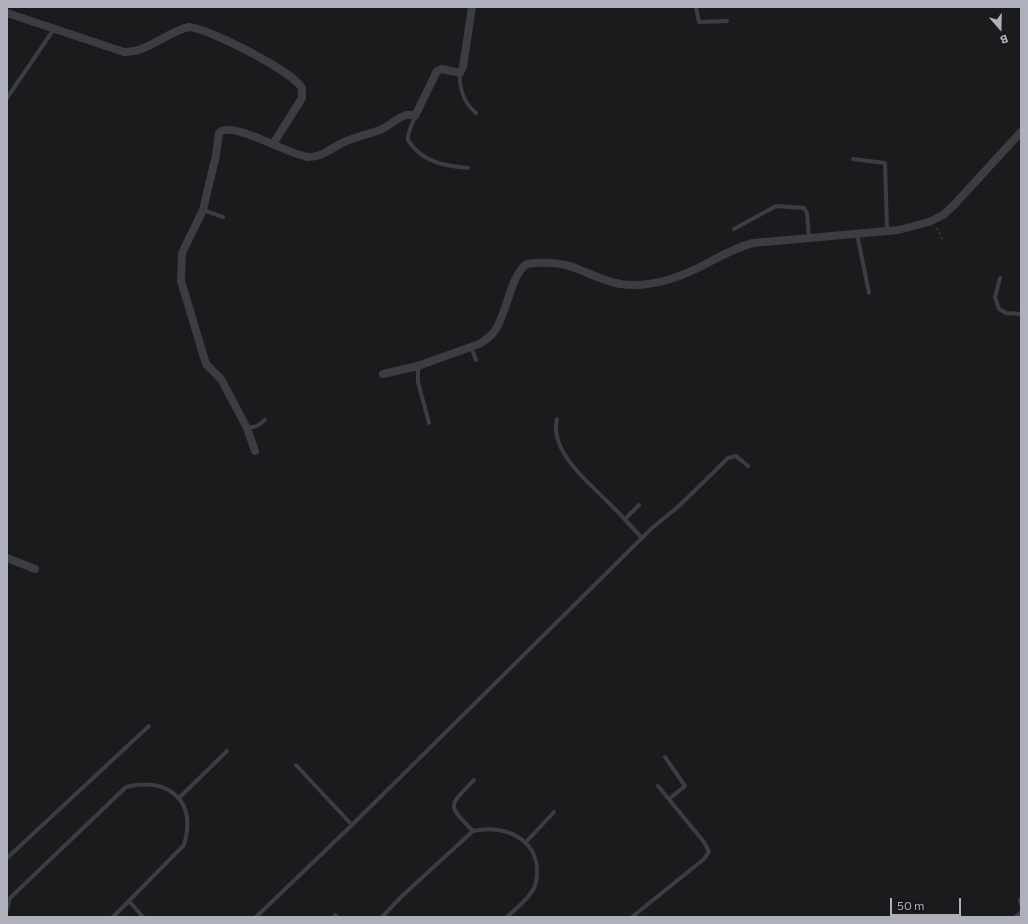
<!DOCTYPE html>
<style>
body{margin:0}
#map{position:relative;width:1028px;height:924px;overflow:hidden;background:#1b1b1d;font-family:Commissioner,sans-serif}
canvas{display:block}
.frame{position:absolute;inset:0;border:8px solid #aeb1bc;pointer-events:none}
.north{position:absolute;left:980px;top:8px;width:40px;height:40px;-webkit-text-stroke:3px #161618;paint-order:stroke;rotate:160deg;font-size:11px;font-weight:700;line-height:16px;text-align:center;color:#aeb1bc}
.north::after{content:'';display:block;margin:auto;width:14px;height:18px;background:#aeb1bc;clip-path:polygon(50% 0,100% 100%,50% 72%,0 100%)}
.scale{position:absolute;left:890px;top:898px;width:71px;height:18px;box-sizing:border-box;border:2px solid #aeb1bc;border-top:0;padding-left:5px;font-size:12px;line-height:14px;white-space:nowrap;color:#aeb1bc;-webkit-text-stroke:3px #161618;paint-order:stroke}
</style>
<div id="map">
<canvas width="1028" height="924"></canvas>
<div class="frame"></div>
<div class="north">B</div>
<div class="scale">50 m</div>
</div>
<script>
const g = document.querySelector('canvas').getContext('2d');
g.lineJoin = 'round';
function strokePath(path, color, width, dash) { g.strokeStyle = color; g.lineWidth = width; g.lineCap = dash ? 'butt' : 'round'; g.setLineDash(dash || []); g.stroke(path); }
const path = new Path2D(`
 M937,228L942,239`);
const lane = new Path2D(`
 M696,7L699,22L727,21
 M460,73C459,88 464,103 476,113
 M7,98L54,29
 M415,116C413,123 407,133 408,140C410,144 414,147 416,150C431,164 448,166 468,168
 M853,159L885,163L887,231
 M203,210L223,217
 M734,229L776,206L804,208L807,213L809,238
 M857,234L869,293
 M1000,278L995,297L999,309L1006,313L1021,314
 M471,347L476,360
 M418,366V382L429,423
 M557,419C549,451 588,482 608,502C620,514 631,526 642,538
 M247,428L257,426L265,420
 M625,519L639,505
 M665,757L685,786L669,799
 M296,765L352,825
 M179,798L227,751
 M473,831C446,804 449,806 474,780
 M526,842L554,812
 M7,858L149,726
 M1020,900L1021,904
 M129,901L143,917
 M7,909L10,898L126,787C170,777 197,801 184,845L113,917
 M335,915L337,917
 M256,917L352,825L652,528L680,505L728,458L736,456L748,466
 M382,917L402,896L473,831C507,823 544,842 536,882C533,896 517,907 507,917
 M632,917L704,859L709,852L704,842L658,786`);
const street = new Path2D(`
 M7,13L124,52C149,52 166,32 189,27C210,29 292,71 302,88V98L273,144
 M383,374L418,366L479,344C484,341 490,337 494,332C507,315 510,275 527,264C541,262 561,262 575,268C594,275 612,285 633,285C655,285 680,277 700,267C718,258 733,248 753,243L899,230L929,222L943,215L953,206L1021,132
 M255,451L247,428L221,379L206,364L181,281L182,253L203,210L216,155L219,133C231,119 290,156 309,157C323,157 331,148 342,143C354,137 367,135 380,130C389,126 397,118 406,115C409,114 412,115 415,116L437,71L442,69L460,73L463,67L472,7
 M7,558L35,569
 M1018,917L1021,915`);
strokePath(path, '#424349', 1.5, [2, 3]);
strokePath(lane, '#3c3d42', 4);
strokePath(street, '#3c3d42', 8);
</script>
